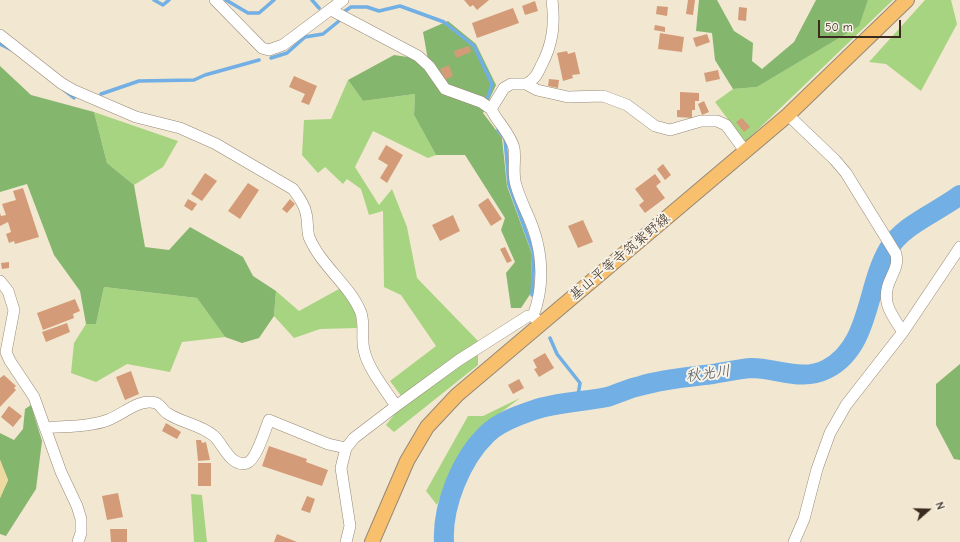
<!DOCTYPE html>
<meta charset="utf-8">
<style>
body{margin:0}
#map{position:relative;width:960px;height:542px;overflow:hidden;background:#f2e7d0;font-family:"Comic Neue",sans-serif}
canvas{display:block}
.north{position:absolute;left:908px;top:490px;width:40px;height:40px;-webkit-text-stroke:3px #f7f3e8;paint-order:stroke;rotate:70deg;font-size:11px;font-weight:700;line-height:16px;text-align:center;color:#3b2a1e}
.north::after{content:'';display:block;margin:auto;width:14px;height:18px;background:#3b2a1e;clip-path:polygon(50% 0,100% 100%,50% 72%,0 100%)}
.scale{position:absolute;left:818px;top:20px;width:83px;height:18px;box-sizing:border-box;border:2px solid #3b2a1e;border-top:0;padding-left:5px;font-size:12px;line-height:14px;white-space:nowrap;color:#3b2a1e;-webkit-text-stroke:3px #f7f3e8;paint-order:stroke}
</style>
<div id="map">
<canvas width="960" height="542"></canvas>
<div class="north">N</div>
<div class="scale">50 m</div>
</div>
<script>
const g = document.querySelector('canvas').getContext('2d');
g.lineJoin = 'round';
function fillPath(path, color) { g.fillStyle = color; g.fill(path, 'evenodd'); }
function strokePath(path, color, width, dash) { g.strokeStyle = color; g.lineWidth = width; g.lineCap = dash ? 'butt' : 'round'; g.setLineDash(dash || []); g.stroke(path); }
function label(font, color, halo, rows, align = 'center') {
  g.font = font + ' "Comic Neue","Klee One",sans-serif'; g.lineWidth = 4; g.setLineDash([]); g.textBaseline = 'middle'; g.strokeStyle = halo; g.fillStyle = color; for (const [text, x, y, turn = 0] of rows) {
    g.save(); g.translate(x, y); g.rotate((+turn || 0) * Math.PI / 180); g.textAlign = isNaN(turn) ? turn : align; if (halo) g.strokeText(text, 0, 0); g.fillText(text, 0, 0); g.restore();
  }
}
const green = new Path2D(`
 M868,0H893L745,142L715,102L733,89L757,87L858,26Z
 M925,0H951L957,24L921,91L886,64L869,62Z
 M348,80L363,101L415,94L414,115L436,155L428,158L373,131L355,167L379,205L392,189L407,227L417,278L478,341V365L394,432L386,425L405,401L390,381L436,346L401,295L384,287L383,211L369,215L361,189L347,179L343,184L325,167L318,173L302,155L304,120L331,119Z
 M94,112L178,141L163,167L134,185L107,163Z
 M104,287L197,298L225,337L182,342L170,372L127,364L96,382L71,373L74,343L86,324H96Z
 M339,289L355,309L357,328L320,329L294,338L274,316L276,291L299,311Z
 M520,398L474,433L450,472L437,505L426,491L468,416H483Z
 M191,494L202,495L207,542H194Z`);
const forest = new Path2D(`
 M699,0H717L734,31L753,43L752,61L762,69L794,42L816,0H868L859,26L757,87L733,89L715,60L712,33L696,31Z
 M448,21L476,44L496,85L483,113L502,138L507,186L532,254L531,293L521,308H511L506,273L515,262L501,230L505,218L465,155H436L414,115L415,94L363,101L348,80L394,55L428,60L423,32Z
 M0,66L31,95L94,112L107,163L134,185L145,247L169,250L190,227L243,257L253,276L276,291L274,316L259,338L242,343L225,337L197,298L104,287L96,324H86L80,291L54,255L27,184L0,192Z
 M960,364V460L954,459L936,425V384Z
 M31,405L42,441L36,489L6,536L0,534V498L8,480L0,460V433L14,440L23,429L25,409Z`);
const sand = new Path2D(`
 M0,460L8,480L0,498Z`);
const stream = new Path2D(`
 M154,0L163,5L169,0
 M226,0L248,13H259L274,0
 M312,0L319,8
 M345,11L351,7H367L379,11L400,6L444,22L474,46L492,84L488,97
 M0,44L12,50
 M271,58L287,53L305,37L323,34L339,21
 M64,90L74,98
 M101,94L139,81L194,80L205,75L259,60
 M498,130L505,139L509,185L534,254L532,295
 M550,338L557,354L580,383L577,402`);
const river = new Path2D(`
 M444,542C442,506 461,459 487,434C499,422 519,415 534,410C557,402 583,402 607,397C618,394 629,388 640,386C664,379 689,377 713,374C725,372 739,369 751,368C777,368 802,382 827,369C870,347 866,288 888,250C902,225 938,212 960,195`);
const building = new Path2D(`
 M464,0H489L477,10L473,5L470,7Z
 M688,0H695L693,15L686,14Z
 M535,1L538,11L525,15L522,6Z
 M657,6L668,7L667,16L656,14Z
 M739,7L747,8L746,21L738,20Z
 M513,8L519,23L477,38L472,23Z
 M655,25L665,27V32L654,30Z
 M660,33L684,37L682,52L658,49Z
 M707,34L710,42L696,47L693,38Z
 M469,46L471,52L456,58L454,51Z
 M567,51L568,54L575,52L580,74L572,75L573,78L563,81L557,53Z
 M449,65L453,76L445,80L440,69Z
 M718,70L720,79L706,82L704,73Z
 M294,76L317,86L309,105L301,102L305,94L289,87Z
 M549,79L559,80L558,88L548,86Z
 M680,92L699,93V101H695V110H692V118L677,117V110H680Z
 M704,101L709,112L702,115L698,104Z
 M742,118L750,127L744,132L736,122Z
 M386,145L403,155L387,183L380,178L388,165L378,159Z
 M663,164L671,175L665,180L657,169Z
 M205,173L217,181L202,201L191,194Z
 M655,174L661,182L656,186L665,198L645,213L639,205L644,201L635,189Z
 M248,183L259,190L240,219L228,211Z
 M23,188L39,237L15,244L14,241L9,243L6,234L11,232L8,222L0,226V213L1,216L6,215L2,204L16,200L13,191Z
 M488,198L502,219L491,226L478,205Z
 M188,199L197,204L192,211L184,206Z
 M290,199L295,204L287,213L282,209Z
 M453,215L460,231L440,241L432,225Z
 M583,220L593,242L578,248L568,226Z
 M505,247L512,261L507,263L500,249Z
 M9,262V268L2,269L1,263Z
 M75,299L80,311L73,314L74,318L43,330L37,313Z
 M67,323L70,332L46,342L42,332Z
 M545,353L554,368L539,377L534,369L537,368L533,360Z
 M131,371L139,394L125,400L116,377Z
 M4,375L16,386L14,388L16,390L0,407V378Z
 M519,379L524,388L513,394L508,385Z
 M9,406L22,416L13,427L1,417Z
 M166,423L181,432L177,439L162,431Z
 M196,440H201L202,443L206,442L210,460L198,461Z
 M269,446L307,459L306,462L328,470L322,486L262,466Z
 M198,463H211V486H198Z
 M118,493L123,517L107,520L102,496Z
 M307,496L315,499L310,513L301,510Z
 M110,529H127V542H111Z
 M277,534L297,542H274Z`);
const minor = new Path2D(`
 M215,0L262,48L269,50L283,45L343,0
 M331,10L418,56L429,66L445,89L481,102L491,109
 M0,35L61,83L73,90L136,117L180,128L216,144L293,189C298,196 304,203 306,213C308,221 307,230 309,237C321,266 350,285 361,313C365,325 361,338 364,350C368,369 385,389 396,406
 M526,84C534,80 537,75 541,66C553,44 555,24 552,0
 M788,115L835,160L846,173L896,254C898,264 895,269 891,278C880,300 890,313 903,332
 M0,281L8,291L14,310L6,352L10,361L34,397L61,472L77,506L81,519V533L78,542
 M533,316C544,288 543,256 533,228C528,214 520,200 516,185C512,173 516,160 514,148C510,133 498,123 491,109L504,88L511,84H526L537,90L568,97L603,96L627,105L655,126L670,130L701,121H717L726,125L745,151
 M45,428C66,426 89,427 108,420C124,414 139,398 156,403C161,405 163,411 167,413C181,423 200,424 214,436C223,444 231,468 247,463C256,460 265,430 269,420L328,444L346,448
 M346,542L350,526L341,468L346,448L354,438L396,406L459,360L528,316H533L538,321
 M794,542L804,519L817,469L830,433L846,405L903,332L960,247`);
const major = new Path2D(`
 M372,542L407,461L427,427L457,395L788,115L907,0`);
const streetNames = [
 ["基山平等寺筑紫野線",620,257,-40]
];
const waterNames = [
 ["秋光川",708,374,-8]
];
fillPath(green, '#a7d480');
fillPath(forest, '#85b66e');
fillPath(sand, '#eeda9e');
strokePath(stream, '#71afe4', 3.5);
strokePath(river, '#71afe4', 20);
fillPath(building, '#d49b78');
strokePath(minor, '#968877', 12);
strokePath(major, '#968877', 16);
strokePath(minor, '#fff', 11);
strokePath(major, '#f8bf6c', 14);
label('14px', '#3b2a1e', '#f7f3e8', streetNames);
label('italic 15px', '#4b5259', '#f7f3e8', waterNames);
</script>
